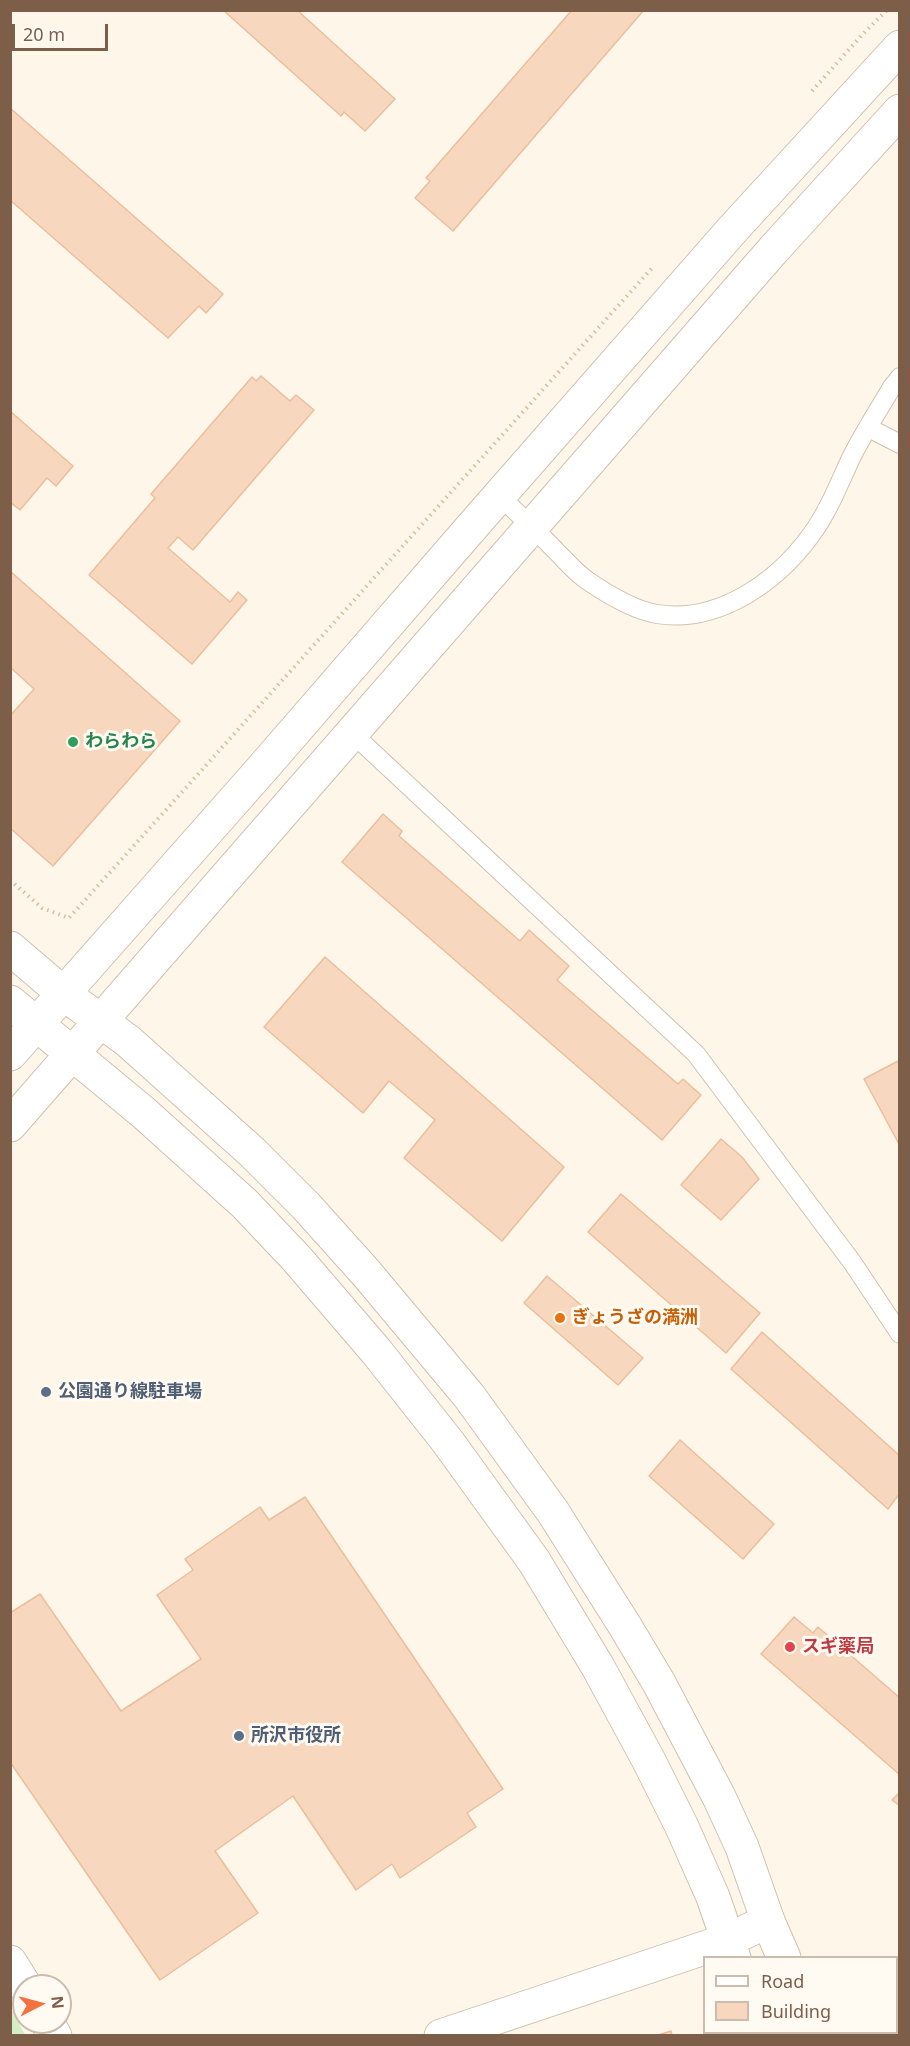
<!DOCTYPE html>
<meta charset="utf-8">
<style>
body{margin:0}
#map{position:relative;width:910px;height:2046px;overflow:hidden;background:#fef7e9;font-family:"Noto Sans",sans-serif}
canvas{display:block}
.frame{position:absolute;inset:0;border:12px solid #7d5e49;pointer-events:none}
.legend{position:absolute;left:703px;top:1956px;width:195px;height:78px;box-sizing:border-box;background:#fffaf2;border:2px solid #cbbcae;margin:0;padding:8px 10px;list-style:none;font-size:18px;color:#7d5e49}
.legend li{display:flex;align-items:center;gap:12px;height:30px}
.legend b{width:30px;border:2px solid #cbbcae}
.north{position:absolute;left:12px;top:1974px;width:60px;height:60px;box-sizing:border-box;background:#fffaf2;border:2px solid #cbbcae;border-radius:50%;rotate:84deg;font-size:16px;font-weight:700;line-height:24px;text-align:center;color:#7d5e49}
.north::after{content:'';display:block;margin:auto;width:21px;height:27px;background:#f47242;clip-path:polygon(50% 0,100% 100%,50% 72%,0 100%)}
.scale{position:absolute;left:12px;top:24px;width:96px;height:27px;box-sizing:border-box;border:3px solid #7d5e49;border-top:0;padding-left:8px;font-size:18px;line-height:21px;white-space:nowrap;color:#7d5e49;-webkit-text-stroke:4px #fffaf2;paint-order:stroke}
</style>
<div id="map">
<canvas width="910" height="2046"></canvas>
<div class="frame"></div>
<ul class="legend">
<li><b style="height:8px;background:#fff"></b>Road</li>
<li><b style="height:16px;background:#f7d7be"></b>Building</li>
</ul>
<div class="north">N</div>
<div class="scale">20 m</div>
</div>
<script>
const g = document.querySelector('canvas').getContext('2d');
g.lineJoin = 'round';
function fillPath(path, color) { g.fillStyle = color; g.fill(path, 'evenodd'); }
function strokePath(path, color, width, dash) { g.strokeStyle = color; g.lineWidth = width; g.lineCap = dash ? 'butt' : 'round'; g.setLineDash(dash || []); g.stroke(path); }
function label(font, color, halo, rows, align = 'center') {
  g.font = font + ' "Noto Sans","Noto Sans JP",sans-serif'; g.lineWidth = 6; g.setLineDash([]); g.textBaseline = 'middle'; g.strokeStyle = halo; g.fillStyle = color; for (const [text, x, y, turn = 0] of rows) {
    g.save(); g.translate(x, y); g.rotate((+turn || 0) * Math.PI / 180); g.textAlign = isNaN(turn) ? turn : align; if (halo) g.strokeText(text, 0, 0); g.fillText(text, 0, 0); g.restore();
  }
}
const green = new Path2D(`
 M11,2008L25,2035H11Z`);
const building = new Path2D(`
 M223,10H297L395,99L365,131L344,112L341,116Z
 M572,10H644L453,231L415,198L430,181L426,178Z
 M10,108L223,294L206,313L199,306L168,338L10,200Z
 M261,376L290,401L296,395L314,410L193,550L178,537L168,548L230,602L238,592L247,600L192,664L89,575L155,498L151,494L252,377L256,381Z
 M10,411L73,466L56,486L47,478L20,510L10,502Z
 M10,571L180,721L53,866L10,828V716L34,689L10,667Z
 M383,814L402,831L399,836L520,941L529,930L569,966L557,980L678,1084L683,1079L701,1095L662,1140L342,862Z
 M325,957L564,1167L502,1241L404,1158L435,1120L389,1081L363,1113L264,1027Z
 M900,1060V1146L864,1079Z
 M721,1139L742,1157L759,1179L721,1220L681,1185Z
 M621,1194L760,1313L726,1353L588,1232Z
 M547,1276L643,1358L618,1385L524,1303Z
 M762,1332L900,1456V1493L888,1509L731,1369Z
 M680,1440L774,1524L743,1559L649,1476Z
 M305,1497L503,1789L467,1813L476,1827L400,1878L392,1864L356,1890L293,1796L215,1851L258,1913L160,1980L10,1762V1613L40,1594L121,1711L201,1659L157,1595L193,1570L185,1559L260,1507L269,1520Z
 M794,1617L813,1633L818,1627L900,1698V1775L761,1654Z
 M900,1792V1806L892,1800Z
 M671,2031L672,2036H655Z`);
const path = new Path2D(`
 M812,91L862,35L887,10
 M10,880L42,908L69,918L652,268`);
const service = new Path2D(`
 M869,428L900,444
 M500,496C518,514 537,531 555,550C565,560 576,573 588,581C607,594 633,610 657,614C718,624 777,582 811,535C828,512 839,484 851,458C863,434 878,411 892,387L900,377
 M353,734L696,1054L852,1262L900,1334`);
const minor = new Path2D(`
 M10,1962L25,1986
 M47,2022L55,2036
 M441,2036L728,1940L768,1921`);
const tertiary = new Path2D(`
 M10,948L64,994L128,1041L252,1152L306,1206L367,1274L469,1396L553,1512L625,1626L659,1683L719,1797L742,1847L768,1921L784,1958
 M10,1002L144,1113L245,1204L297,1259L376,1351L448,1442L534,1561L598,1667L648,1759L682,1827L713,1897L734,1958
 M10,1054L261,770L477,521L733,229L900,47
 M10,1125L774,249L900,111
 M760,2032L761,2036
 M810,2032L811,2036`);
const markers = [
 [73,742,6,"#2e9e5b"],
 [560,1318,6,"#e8710a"],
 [46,1392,6,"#5c6f8a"],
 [790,1647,6,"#e0444e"],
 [239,1736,6,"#5c6f8a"]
];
const leisureNames = [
 ["わらわら",85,742]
];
const foodNames = [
 ["ぎょうざの満洲",572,1318]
];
const serviceNames = [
 ["公園通り線駐車場",58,1392],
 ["所沢市役所",251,1736]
];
const healthNames = [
 ["スギ薬局",802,1647]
];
fillPath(green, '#d4efc5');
fillPath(building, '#f7d7be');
strokePath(building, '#ecbe9c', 1.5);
strokePath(service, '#d3bfad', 20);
strokePath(minor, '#d3bfad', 35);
strokePath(tertiary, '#d3bfad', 35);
strokePath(path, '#ddba9f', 4, [1.5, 4.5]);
strokePath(service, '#fff', 18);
strokePath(minor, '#fff', 33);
strokePath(tertiary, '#fff', 33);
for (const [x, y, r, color] of markers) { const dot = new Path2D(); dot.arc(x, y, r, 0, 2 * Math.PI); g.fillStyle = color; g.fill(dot); strokePath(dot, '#fffaf2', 2); }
label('bold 18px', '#27864d', '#fffaf2', leisureNames, 'left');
label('bold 18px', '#c56008', '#fffaf2', foodNames, 'left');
label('bold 18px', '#4e5e75', '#fffaf2', serviceNames, 'left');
label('bold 18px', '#be3a42', '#fffaf2', healthNames, 'left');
</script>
